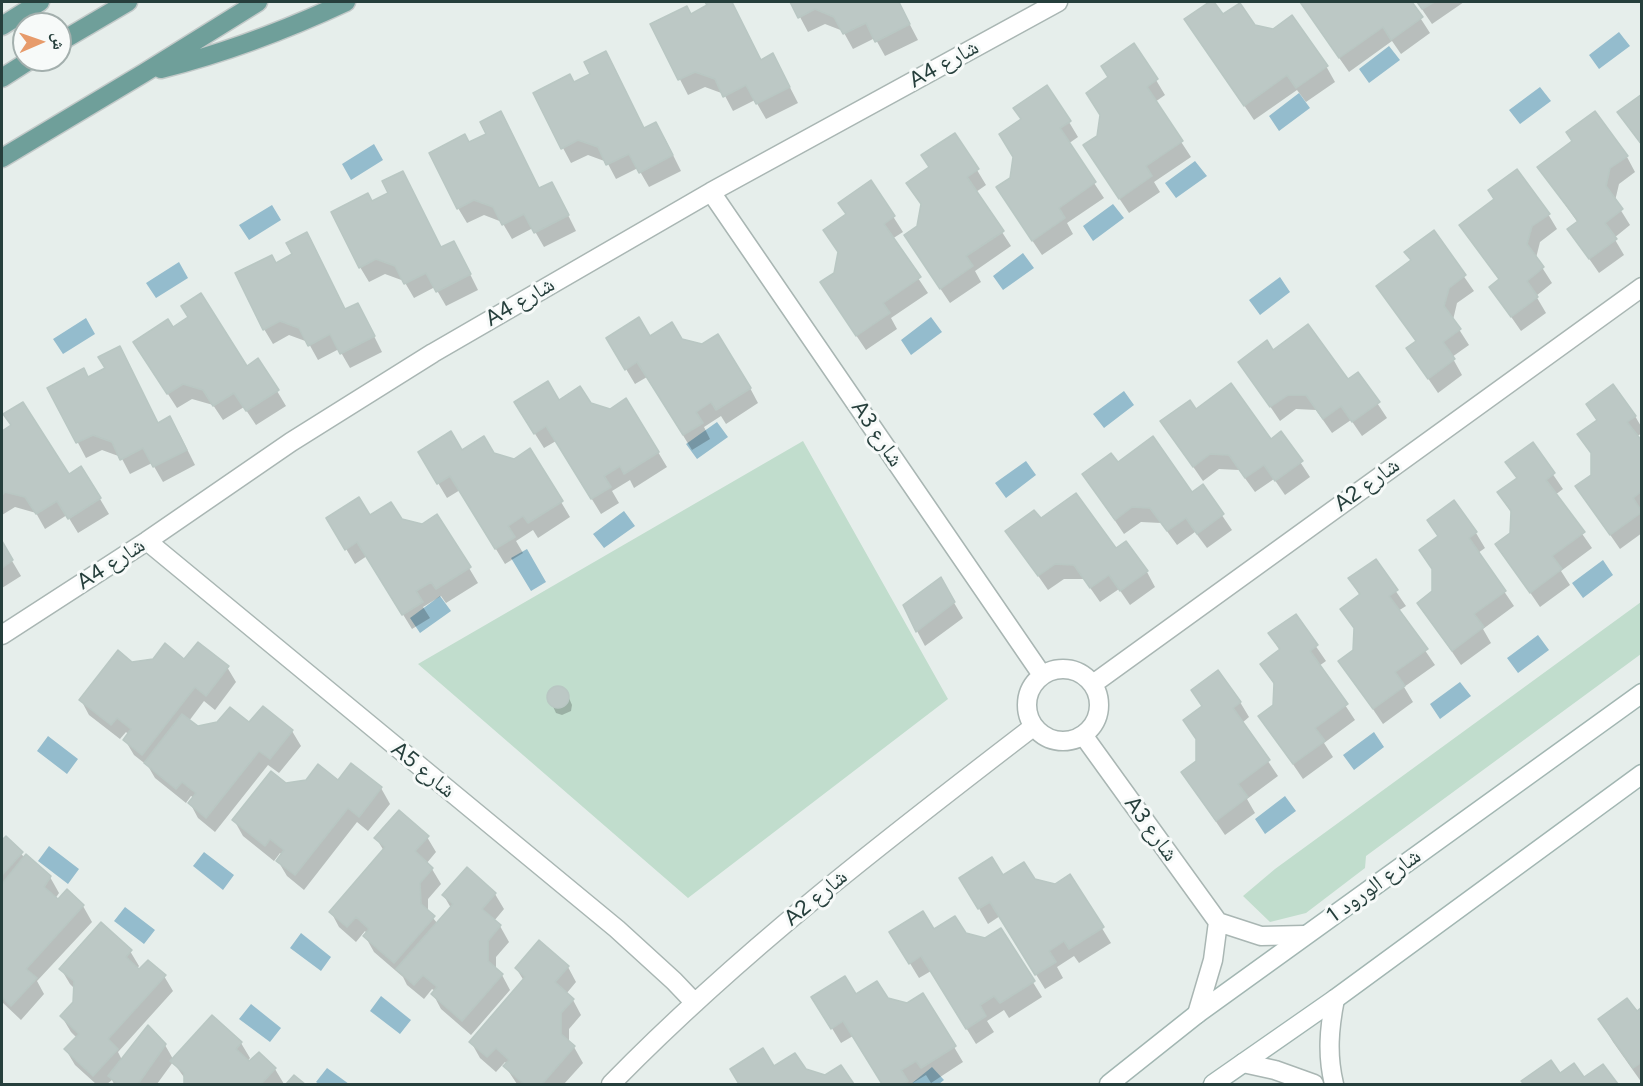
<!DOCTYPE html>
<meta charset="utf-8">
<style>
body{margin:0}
#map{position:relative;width:1643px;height:1086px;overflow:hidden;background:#e6eeeb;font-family:Figtree,"Noto Naskh Arabic",sans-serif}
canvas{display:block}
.frame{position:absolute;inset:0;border:3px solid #263f3c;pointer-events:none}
.north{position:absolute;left:12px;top:12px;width:60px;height:60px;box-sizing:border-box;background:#f7faf9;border:2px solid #a3afad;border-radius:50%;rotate:88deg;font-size:16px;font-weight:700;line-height:24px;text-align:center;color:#263f3c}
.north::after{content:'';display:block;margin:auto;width:21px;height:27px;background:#e79b6b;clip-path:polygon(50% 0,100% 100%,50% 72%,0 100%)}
</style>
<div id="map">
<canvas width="1643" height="1086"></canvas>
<div class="frame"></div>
<div class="north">ش</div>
</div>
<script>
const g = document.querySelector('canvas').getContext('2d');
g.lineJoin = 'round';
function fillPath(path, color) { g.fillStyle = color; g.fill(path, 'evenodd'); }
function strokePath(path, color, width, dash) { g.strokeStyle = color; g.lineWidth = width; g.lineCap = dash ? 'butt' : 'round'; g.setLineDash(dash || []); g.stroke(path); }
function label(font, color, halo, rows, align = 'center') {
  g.font = font + ' Figtree,"Noto Naskh Arabic",sans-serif'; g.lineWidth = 6; g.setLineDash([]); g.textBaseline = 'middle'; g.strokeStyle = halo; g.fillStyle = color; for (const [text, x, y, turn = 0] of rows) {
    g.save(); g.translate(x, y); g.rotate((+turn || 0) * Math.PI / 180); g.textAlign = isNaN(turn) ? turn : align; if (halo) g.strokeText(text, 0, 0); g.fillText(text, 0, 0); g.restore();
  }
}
const green = new Path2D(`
 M803,441L948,699L688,898L418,664Z
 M1641,602V654L1366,856L1365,868L1306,913L1270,922L1243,896L1275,869Z`);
const water = new Path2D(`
 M1619,32L1630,46L1599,69L1589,55Z
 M1389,46L1400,60L1369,83L1359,69Z
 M1540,87L1551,101L1520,124L1509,110Z
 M1299,93L1310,108L1279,131L1269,116Z
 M374,144L383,160L351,180L342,164Z
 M1195,161L1207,176L1176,198L1165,183Z
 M1113,204L1124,218L1093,241L1083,226Z
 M272,205L281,220L249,240L239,225Z
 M1023,253L1034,268L1003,290L993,276Z
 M179,262L188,278L156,298L146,283Z
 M1280,277L1290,292L1260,315L1249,300Z
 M931,317L942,332L911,355L901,340Z
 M86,318L95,334L63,354L53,339Z
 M1124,391L1134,405L1104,428L1093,414Z
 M717,422L728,437L697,459L686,444Z
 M1026,461L1036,475L1006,498L995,483Z
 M624,511L635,526L604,548L593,534Z
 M527,549L546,582L531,591L511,558Z
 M1603,560L1613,575L1583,598L1572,583Z
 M440,596L451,611L420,633L410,618Z
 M1538,635L1549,650L1518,673L1507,658Z
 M1460,682L1471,696L1440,719L1430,704Z
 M1374,732L1384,747L1354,770L1343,755Z
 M48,736L78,759L67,774L37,751Z
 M1285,796L1296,811L1265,834L1255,819Z
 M49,846L79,869L68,884L38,861Z
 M204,852L234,875L223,890L193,866Z
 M125,907L155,930L144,944L114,921Z
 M301,933L331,957L321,971L290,948Z
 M381,996L411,1020L400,1034L370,1011Z
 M251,1004L281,1028L270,1042L239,1019Z
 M932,1067L944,1080L939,1084H911Z
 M327,1068L349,1084H319L316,1082Z`);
const shadow = new Path2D(`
 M707,2H731L761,61L781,70L798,103L766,119L755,100L733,111L724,94L705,87L688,95L652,25L691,15L709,6Z
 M792,2H898L918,40L885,56L875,38L853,49L843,31L825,24L808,32Z
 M1212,2L1222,17L1254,26L1326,66L1335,82L1306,102L1297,90L1254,120L1186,19Z
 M1300,2H1410L1430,33L1401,54L1392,41L1349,72Z
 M1417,2H1464L1432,24Z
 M1110,78L1156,80L1165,95L1155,102L1191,157L1154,182L1160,192L1129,213L1094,161Z
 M574,84L644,130L665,139L681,171L649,187L638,168L616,179L607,162L588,155L571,163L563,148Z
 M1642,96V146L1619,112Z
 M1069,122L1078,137L1068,144L1104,198L1067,223L1073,234L1042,255L1007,203L1015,158L1009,150Z
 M469,144L540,190L560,199L576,231L544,247L533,228L512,239L502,222L484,215L467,223L458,208Z
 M1627,157L1635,172L1619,184L1615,201L1630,225L1614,238L1624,255L1599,273L1569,230L1578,223L1539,167Z
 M977,170L986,185L976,192L1011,246L975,271L981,282L950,303L915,251L922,206Z
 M871,182L903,232L892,239L928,293L891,318L897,329L866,350L831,298L847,215L840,203Z
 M372,203L441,249L462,258L478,290L446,306L435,287L414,298L404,281L385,274L369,282L360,267Z
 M1548,214L1557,229L1540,242L1536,258L1552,283L1536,296L1546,313L1521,331L1491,288L1500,281L1461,225Z
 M1433,232L1474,291L1457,303L1453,320L1469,345L1452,357L1462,375L1438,393L1408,349L1417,342L1378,287L1412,262L1406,252Z
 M276,265L345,310L366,320L382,352L350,368L339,349L318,360L308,342L289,335L273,344L264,329Z
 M172,329L277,391L286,406L256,425L244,407L223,420L213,405L192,399L177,408L144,357Z
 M650,338L681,340L750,388L758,403L726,424L721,416L704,427L710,439L692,450L647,377L635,384L617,354Z
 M1273,352L1347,381L1358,374L1387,418L1362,436L1351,420L1332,433L1316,410L1296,409L1280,421L1240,362Z
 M107,369L159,424L179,433L195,465L163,482L152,463L130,474L121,457L102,450L86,458L49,388L88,378Z
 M558,402L658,452L667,467L634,488L630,480L612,491L619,503L601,514L556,441L544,448L525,418Z
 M1588,404L1635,416L1642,428V433L1636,437L1642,444V533L1620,549L1577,487L1592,476L1593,456L1579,434L1598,421Z
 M1196,411L1270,441L1281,433L1310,477L1285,495L1274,479L1255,492L1239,470L1219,469L1203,481L1162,422Z
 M12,426L69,476L100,499L109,514L78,533L67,515L45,529L36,513L15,507L2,515V433Z
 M1532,444L1563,489L1555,495L1592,548L1561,571L1570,585L1540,607L1497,544L1512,534V514L1499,492L1517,479L1507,462Z
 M530,450L570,517L538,538L533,530L516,541L523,553L505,564L460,490L447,498L429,468L462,452L493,454L514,460Z
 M1118,464L1192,494L1202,486L1232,530L1207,548L1195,532L1177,545L1161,523L1141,522L1124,534L1084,475Z
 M370,517L469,568L478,583L446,603L441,596L423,607L430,618L412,629L367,556L355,564L328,518Z
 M1040,520L1115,550L1147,572L1155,587L1130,605L1119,589L1100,602L1084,579H1064L1048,590L1007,531Z
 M1476,533L1485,548L1478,553L1514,606L1483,629L1491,643L1461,665L1419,603L1434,592V572L1421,551Z
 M2,544L21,576L2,588Z
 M1375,561L1406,606L1398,611L1435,665L1404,687L1413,702L1383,724L1340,661L1355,650V630L1342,609L1360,596L1350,579Z
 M940,579L963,618L925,646L917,631Z
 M1295,616L1326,661L1319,666L1355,720L1324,743L1333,757L1303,779L1260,716L1275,706V686L1262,664L1280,651L1270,634Z
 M185,661L227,667L236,682L215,710L204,701L189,721L197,727L250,724L292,731L301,746L279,773L268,765L215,832L198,818L190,803L194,798L191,796L186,803L155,778L148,766L134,755L125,740L129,735L126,732L120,739L89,715L81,700L132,664Z
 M557,687L566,691L572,705L571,711L562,715L556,713L549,698L551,689Z
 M1240,702L1249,717L1242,723L1278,776L1247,799L1255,813L1225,835L1183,773L1198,762V742L1185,720Z
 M285,785L381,788L390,804L368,831L357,822L304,890L287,876L278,861L282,855L280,853L274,861L243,836L234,820Z
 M427,837L436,852L426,864L432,869L441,884L428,899V912L438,924L451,908L444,896L495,894L504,909L494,921L500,926L509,942L496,957V970L502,975L510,990L471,1035L441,1009L433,994L435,991L432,989L424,999L407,985L403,977L374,952L365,936L367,934L365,931L356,942L339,927L331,912L384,851L376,838Z
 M6,838L25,858L26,856L50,877L59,893L55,899L58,901L67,891L83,906L92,922L37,981L44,994L21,1020L2,1002V842Z
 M1070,876L1111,943L1079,963L1074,956L1057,967L1063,978L1045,989L1000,916L988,924L970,893L1003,877L1034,880L1055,886Z
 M1001,930L1042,997L1009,1018L1004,1010L987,1021L994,1032L976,1044L931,971L919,978L900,947L934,931L965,934L986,940Z
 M130,951L139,966L137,969L164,976L173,991L118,1052L122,1060L148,1027L165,1045L173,1059L241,1043L250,1058L244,1066L275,1069L284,1084H185L186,1080L173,1062L157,1084H114L112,1080L107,1084H96L75,1065L66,1050L77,1038L71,1032L62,1017L75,1002V989L70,984L61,969Z
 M568,967L576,982L566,994L573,1000L581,1015L569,1029V1043L574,1047L583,1063L564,1084H517L505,1066L507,1064L505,1062L496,1072L480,1058L471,1042L524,981L516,968Z
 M923,995L963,1062L931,1083L926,1075L911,1084H883L853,1036L841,1043L822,1012L855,996L887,999L907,1005Z
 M1642,1009V1083L1613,1042L1600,1020L1636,1013Z
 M1603,1066L1616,1084H1525L1523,1081L1560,1075L1584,1079Z
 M841,1067L852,1084H740L732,1069L774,1068L805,1071L826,1077Z`);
const building = new Path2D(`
 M705,2H732L761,60L773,53L790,87L756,104L746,85L723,97L715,79L695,72L678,80L650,24L687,6L691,14L707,5Z
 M790,2H899L910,24L875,42L866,23L843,34L834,17L815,9L798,18Z
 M1209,2H1214L1223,14L1240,3L1255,25L1273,29L1292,15L1328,66L1296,88L1287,75L1244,106L1184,19Z
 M1300,2H1412L1423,17L1391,40L1383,27L1339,58Z
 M1417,2H1434L1422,9Z
 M1134,43L1158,79L1147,87L1183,141L1146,166L1152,176L1119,199L1083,145L1097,136L1100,115L1086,93L1108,77L1101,66Z
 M606,51L644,128L656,122L673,155L639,173L629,154L606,165L598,147L578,140L561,149L533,93L570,74L574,82L590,74L584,62Z
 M1047,85L1071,121L1060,128L1096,182L1059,208L1065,218L1032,241L996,187L1010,178L1013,157L999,134L1021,119L1013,108Z
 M1642,94V145L1617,112Z
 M501,111L539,188L552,182L569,215L534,233L524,214L502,225L493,207L474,200L457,209L429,153L465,134L469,142L486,134L480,122Z
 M1595,111L1628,156L1610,168L1606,186L1623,209L1605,223L1617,239L1589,259L1567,229L1578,221L1537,167L1572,141L1566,132Z
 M955,133L979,169L967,177L1004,231L966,256L973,266L940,289L904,235L917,226L921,204L906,183L929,167L921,155Z
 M1517,169L1550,214L1532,226L1527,244L1544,267L1527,281L1538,297L1511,317L1489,287L1499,279L1459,225L1494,199L1488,190Z
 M403,171L441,247L454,241L471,274L436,292L426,273L404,284L395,266L376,259L359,268L331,212L368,193L372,201L388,193L382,181Z
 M871,180L895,216L884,224L921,277L883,303L890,313L856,336L820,282L834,273L838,252L823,230L846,214L838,203Z
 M1434,230L1466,275L1449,288L1444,306L1461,329L1443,342L1455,359L1428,379L1406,348L1416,341L1376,286L1411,260L1404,252Z
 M307,232L345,309L358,303L375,336L340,354L330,334L308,346L299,328L280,321L263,330L235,273L272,255L276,263L292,254L286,243Z
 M201,293L247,366L258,358L279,390L246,411L234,393L213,406L203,390L183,384L167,394L133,342L168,319L173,327L188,317L181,306Z
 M639,317L650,336L672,322L682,339L702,344L718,334L751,388L716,410L711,402L696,412L703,423L683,435L637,362L625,370L606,338Z
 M1308,324L1348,379L1358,372L1380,402L1352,422L1341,406L1323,419L1306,395H1288L1270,407L1238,362L1267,340L1273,350Z
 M120,346L158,423L170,416L187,450L153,467L143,448L120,460L112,442L93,435L76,443L47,388L84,368L88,377L105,368L98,357Z
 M548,381L559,400L580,386L591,403L610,409L626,398L659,452L624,474L620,466L604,476L611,487L591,499L546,426L534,434L514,402Z
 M1231,383L1271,439L1281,431L1303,461L1275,481L1264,465L1245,478L1229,455L1210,454L1193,467L1160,421L1190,400L1196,409Z
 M1613,384L1636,416L1627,422L1642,441V491L1633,498L1642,512L1610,535L1575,486L1591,475V453L1577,434L1597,420L1586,404Z
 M23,402L69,474L81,466L101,498L68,519L57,501L36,514L25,497L5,492L2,495V431L11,425L3,414Z
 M451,431L462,450L484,436L494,453L514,459L530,448L563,501L528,523L523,516L508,526L515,537L495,549L450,476L437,484L418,452Z
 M1153,436L1192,492L1203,484L1224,514L1197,534L1186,518L1167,531L1150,508L1132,507L1115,520L1082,474L1111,453L1118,462Z
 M1533,442L1555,473L1546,480L1585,532L1552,556L1562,569L1530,593L1495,544L1510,533L1511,511L1497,492L1517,478L1505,462Z
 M1076,493L1116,548L1126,541L1148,571L1120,591L1109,575L1090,588L1074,565L1055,564L1038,576L1005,531L1034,510L1041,518Z
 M359,497L370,515L391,502L402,519L422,524L437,514L471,567L436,589L431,582L416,591L423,602L402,615L357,542L345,550L326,518Z
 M1454,500L1477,532L1469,538L1506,591L1474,614L1484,627L1452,651L1417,603L1432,591V569L1419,550L1438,536L1427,520Z
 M2,541L13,560L2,568Z
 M1376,559L1398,590L1389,596L1428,649L1395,672L1405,686L1373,709L1338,661L1353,650L1354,628L1340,609L1360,594L1348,578Z
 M941,577L955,602L916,632L903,605Z
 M1296,614L1318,645L1310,651L1348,704L1315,728L1325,741L1293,764L1258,716L1273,705L1274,683L1260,664L1280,649L1268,633Z
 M198,642L229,666L206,696L195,687L142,755L123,740L131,729L117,718L111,725L79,700L118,650L132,662L153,659L165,643L184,659Z
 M1218,670L1241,702L1233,708L1270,760L1238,784L1248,797L1216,821L1181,772L1196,761V739L1183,720L1202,706L1191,690Z
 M547 697a11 11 0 1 1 22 0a11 11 0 1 1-22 0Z
 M263,706L293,730L270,759L259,751L206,818L188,803L196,793L182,782L176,789L144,763L182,714L198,726L217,722L230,707L249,722Z
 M351,763L382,787L359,817L348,808L295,875L276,861L284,850L270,839L265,846L232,820L271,771L286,783L306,780L318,764L338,780Z
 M399,810L429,836L415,851L433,868L420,883L421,904L435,916L394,963L363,936L369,929L356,917L347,927L329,912L385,847L374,838Z
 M6,836L23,852L2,875V840Z
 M26,854L51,876L44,887L58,899L67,889L84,905L26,969L37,978L11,1006L2,997V884Z
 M992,857L1003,875L1024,862L1035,879L1055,884L1070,874L1104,927L1069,949L1064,941L1049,951L1056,962L1035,975L990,902L978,909L959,878Z
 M467,867L496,893L482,909L501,925L488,941V961L503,974L462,1021L431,994L437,987L423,975L414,985L396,969L453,904L442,895Z
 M923,911L934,929L955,916L966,933L985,938L1001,928L1035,981L1000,1003L994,996L980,1005L986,1016L966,1029L921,956L909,964L889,932Z
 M101,922L132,950L126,957L139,969L148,960L166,975L108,1039L118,1049L93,1076L64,1049L79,1034L60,1016L73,1002L74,981L59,969Z
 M539,940L569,966L555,982L574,999L561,1013V1034L575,1046L542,1084H524L503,1066L509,1060L496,1048L487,1057L469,1042L525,977L515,968Z
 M845,976L856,994L877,981L888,998L907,1003L923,993L956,1046L921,1068L916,1061L901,1070L908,1081L903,1084H882L843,1021L831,1029L811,997Z
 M1627,998L1637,1011L1642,1007V1062L1633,1068L1598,1019Z
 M212,1015L242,1042L236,1049L249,1061L259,1052L276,1068L261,1084H184V1073L170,1061Z
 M148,1025L166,1044L138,1084H118L108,1076Z
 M763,1048L774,1066L795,1053L806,1069L825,1075L841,1065L854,1084H739L730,1069Z
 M1551,1060L1560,1073L1574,1063L1584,1077L1603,1064L1618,1084H1524L1521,1081Z
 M294,1075L305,1084H286Z`);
const street = new Path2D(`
 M711,192L1042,675
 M147,541L617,929L674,981L695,1003
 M2,635L147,541L291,442L433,353L711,192L1058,2
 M1027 705a36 36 0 1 1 72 0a36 36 0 1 1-72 0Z
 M1093,684L1642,287
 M1083,735L1218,922L1261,936L1305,935
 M1197,1014L1213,960L1218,922
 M1243,1063L1275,1070L1314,1084
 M611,1084C740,952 887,839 1033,727
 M1334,1084C1327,1055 1329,1029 1335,999`);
const secondary = new Path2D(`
 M1109,1084L1197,1014L1642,693
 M1213,1084L1335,999L1642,774`);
const primary = new Path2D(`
 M2,26L40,2
 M60,42L128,2
 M161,69C225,53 286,30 346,2
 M2,78L30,60
 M2,158L144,73L258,2`);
const streetNames = [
 ["A4 شارع",944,64,-29],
 ["A4 شارع",520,302,-30],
 ["A3 شارع",877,434,56],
 ["A2 شارع",1367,485,-36],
 ["A4 شارع",111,564,-33],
 ["A5 شارع",423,770,39],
 ["A3 شارع",1151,829,54],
 ["شارع الورود 1",1374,886,-36],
 ["A2 شارع",816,898,-40]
];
fillPath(green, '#c1ddcd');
fillPath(water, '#94bccd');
fillPath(shadow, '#0003');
fillPath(building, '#bcc8c5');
strokePath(building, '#b9c7c3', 1.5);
strokePath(street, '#a9b6b3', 21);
strokePath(secondary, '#a2b6b2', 21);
strokePath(primary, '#c2c9c8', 21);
strokePath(street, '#fff', 18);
strokePath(secondary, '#fff', 18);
strokePath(primary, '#6f9f9a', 18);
label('22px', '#263f3c', '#f7faf9', streetNames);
</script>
